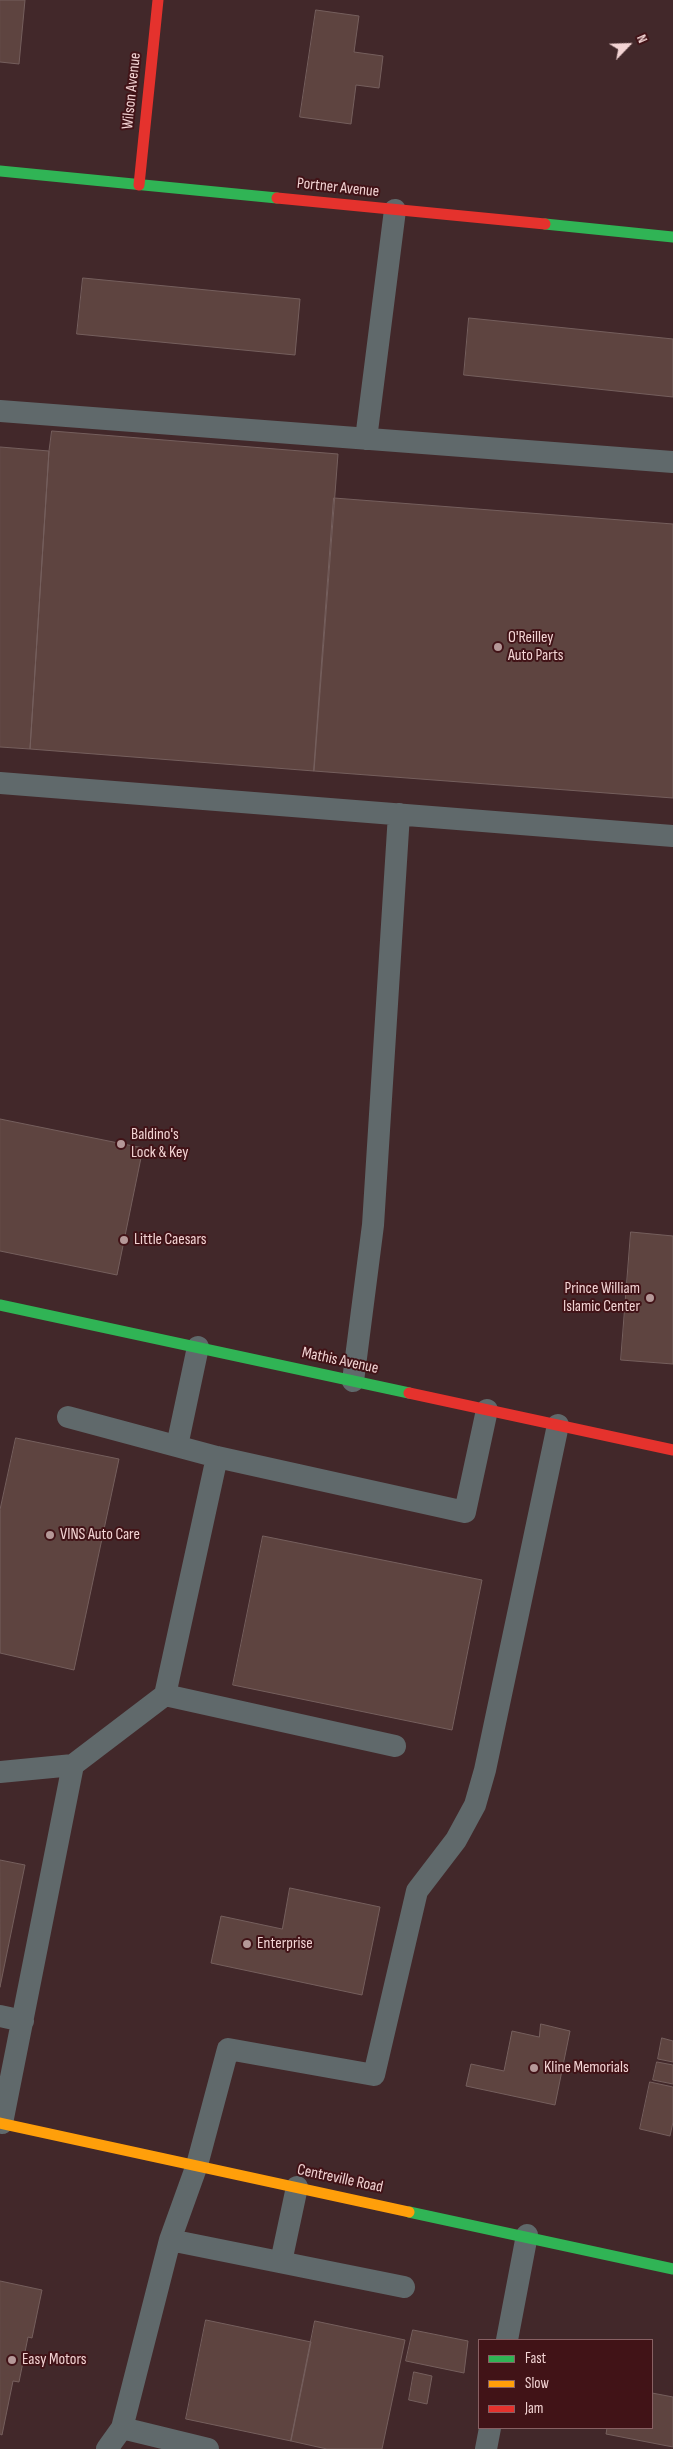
<!DOCTYPE html>
<style>
body{margin:0}
#map{position:relative;width:673px;height:2449px;overflow:hidden;background:#42282a;font-family:"Sofia Sans Condensed",sans-serif}
canvas{display:block}
.legend{position:absolute;left:478px;top:2339px;width:175px;height:90px;box-sizing:border-box;background:#411317;border:1px solid #886063;margin:0;padding:6px 9px;list-style:none;font-size:15px;color:#f3d4d4}
.legend li{display:flex;align-items:center;gap:10px;height:25px}
.legend b{width:25px;border:1px solid #886063}
.north{position:absolute;left:603px;top:20px;width:50px;height:50px;-webkit-text-stroke:4px #411317;paint-order:stroke;rotate:66deg;font-size:14px;font-weight:700;line-height:20px;text-align:center;color:#f3d4d4}
.north::after{content:'';display:block;margin:auto;width:18px;height:22px;background:#f3d4d4;clip-path:polygon(50% 0,100% 100%,50% 72%,0 100%)}
</style>
<div id="map">
<canvas width="673" height="2449"></canvas>
<ul class="legend">
<li><b style="height:6px;background:#30b455"></b>Fast</li>
<li><b style="height:6px;background:#ff9f0a"></b>Slow</li>
<li><b style="height:6px;background:#e5322d"></b>Jam</li>
</ul>
<div class="north">N</div>
</div>
<script>
const g = document.querySelector('canvas').getContext('2d');
g.lineJoin = 'round';
function fillPath(path, color) { g.fillStyle = color; g.fill(path, 'evenodd'); }
function strokePath(path, color, width, dash) { g.strokeStyle = color; g.lineWidth = width; g.lineCap = dash ? 'butt' : 'round'; g.setLineDash(dash || []); g.stroke(path); }
function label(font, color, halo, rows, align = 'center') {
  g.font = font + ' "Sofia Sans Condensed",sans-serif'; g.lineWidth = 4; g.setLineDash([]); g.textBaseline = 'middle'; g.strokeStyle = halo; g.fillStyle = color; for (const [text, x, y, turn = 0] of rows) {
    g.save(); g.translate(x, y); g.rotate((+turn || 0) * Math.PI / 180); g.textAlign = isNaN(turn) ? turn : align; if (halo) g.strokeText(text, 0, 0); g.fillText(text, 0, 0); g.restore();
  }
}
const building = new Path2D(`
 M0,0H25L19,64L0,62Z
 M316,10L359,16L354,52L383,56L379,88L356,85L351,124L300,117Z
 M83,278L300,299L295,355L77,334Z
 M469,318L673,339V397L464,375Z
 M52,431L338,454L314,771L30,749L49,451Z
 M0,447L49,451L30,749L0,747Z
 M334,498L673,524V798L314,771Z
 M0,1119L143,1148L117,1275L0,1251Z
 M631,1232L673,1236V1364L621,1360Z
 M16,1438L119,1459L74,1670L0,1653V1510Z
 M263,1536L482,1580L452,1730L233,1685Z
 M0,1860L25,1865L0,1987Z
 M290,1888L380,1907L362,1995L211,1963L221,1916L282,1929Z
 M541,2024L570,2031L555,2105L466,2086L471,2064L504,2071L512,2031L539,2037Z
 M662,2038L673,2041V2062L658,2059Z
 M657,2062L673,2065V2084L653,2080Z
 M650,2082L673,2087V2122L670,2136L640,2129Z
 M0,2281L42,2290L32,2338L28,2337L19,2382L13,2381L2,2435L0,2434Z
 M206,2320L311,2342L291,2441L186,2419Z
 M315,2321L405,2340L382,2449H327L291,2441Z
 M413,2330L468,2341L464,2373L406,2361Z
 M414,2372L432,2376L427,2404L409,2400Z
 M652,2393L673,2397V2447L606,2434L607,2428H652Z`);
const lane = new Path2D(`
 M0,411L673,462
 M366,439L395,210
 M0,783L673,836
 M353,1381L373,1225L399,814
 M68,1417L217,1457L465,1512L487,1410
 M177,1446L198,1347
 M217,1457L165,1695L395,1746
 M73,1765L165,1695
 M0,1772L73,1765L2,2123
 M0,2016L23,2021
 M170,2240L197,2165L228,2049L374,2075L417,1891L456,1840L475,1805L485,1770L558,1425
 M281,2262L297,2187
 M507,2340L527,2235
 M107,2449L122,2428
 M208,2449L122,2428L170,2240L404,2287
 M486,2449L490,2428`);
const fast = new Path2D(`
 M0,171L277,198
 M545,224L673,237
 M0,1305L409,1393
 M409,2212L673,2269`);
const slow = new Path2D(`
 M0,2123L409,2212`);
const jam = new Path2D(`
 M139,185L158,0
 M277,198L545,224
 M409,1393L673,1450`);
const markers = [
 [498,647,5,"#b59898"],
 [121,1144,5,"#b59898"],
 [124,1240,5,"#b59898"],
 [650,1298,5,"#b59898"],
 [50,1535,5,"#b59898"],
 [247,1944,5,"#b59898"],
 [534,2068,5,"#b59898"],
 [12,2360,5,"#b59898"]
];
const streetNames = [
 ["Wilson Avenue",132,91,-84],
 ["Portner Avenue",338,188,6],
 ["Mathis Avenue",340,1361,12],
 ["Centreville Road",340,2179,12]
];
const poiNames = [
 ["O'Reilley",508,638],
 ["Auto Parts",508,656],
 ["Baldino's",131,1135],
 ["Lock & Key",131,1153],
 ["Little Caesars",134,1240],
 ["Prince William",640,1289,"right"],
 ["Islamic Center",640,1307,"right"],
 ["VINS Auto Care",60,1535],
 ["Enterprise",257,1944],
 ["Kline Memorials",544,2068],
 ["Easy Motors",22,2360]
];
fillPath(building, '#5e4440');
strokePath(building, '#755f5d', 1);
strokePath(lane, '#60696b', 22);
strokePath(fast, '#30b455', 11);
strokePath(slow, '#ff9f0a', 11);
strokePath(jam, '#e5322d', 11);
for (const [x, y, r, color] of markers) { const dot = new Path2D(); dot.arc(x, y, r, 0, 2 * Math.PI); g.fillStyle = color; g.fill(dot); strokePath(dot, '#411317', 2); }
label('16px', '#f3d4d4', '#411317', streetNames);
label('16px', '#f3d4d4', '#411317', poiNames, 'left');
</script>
